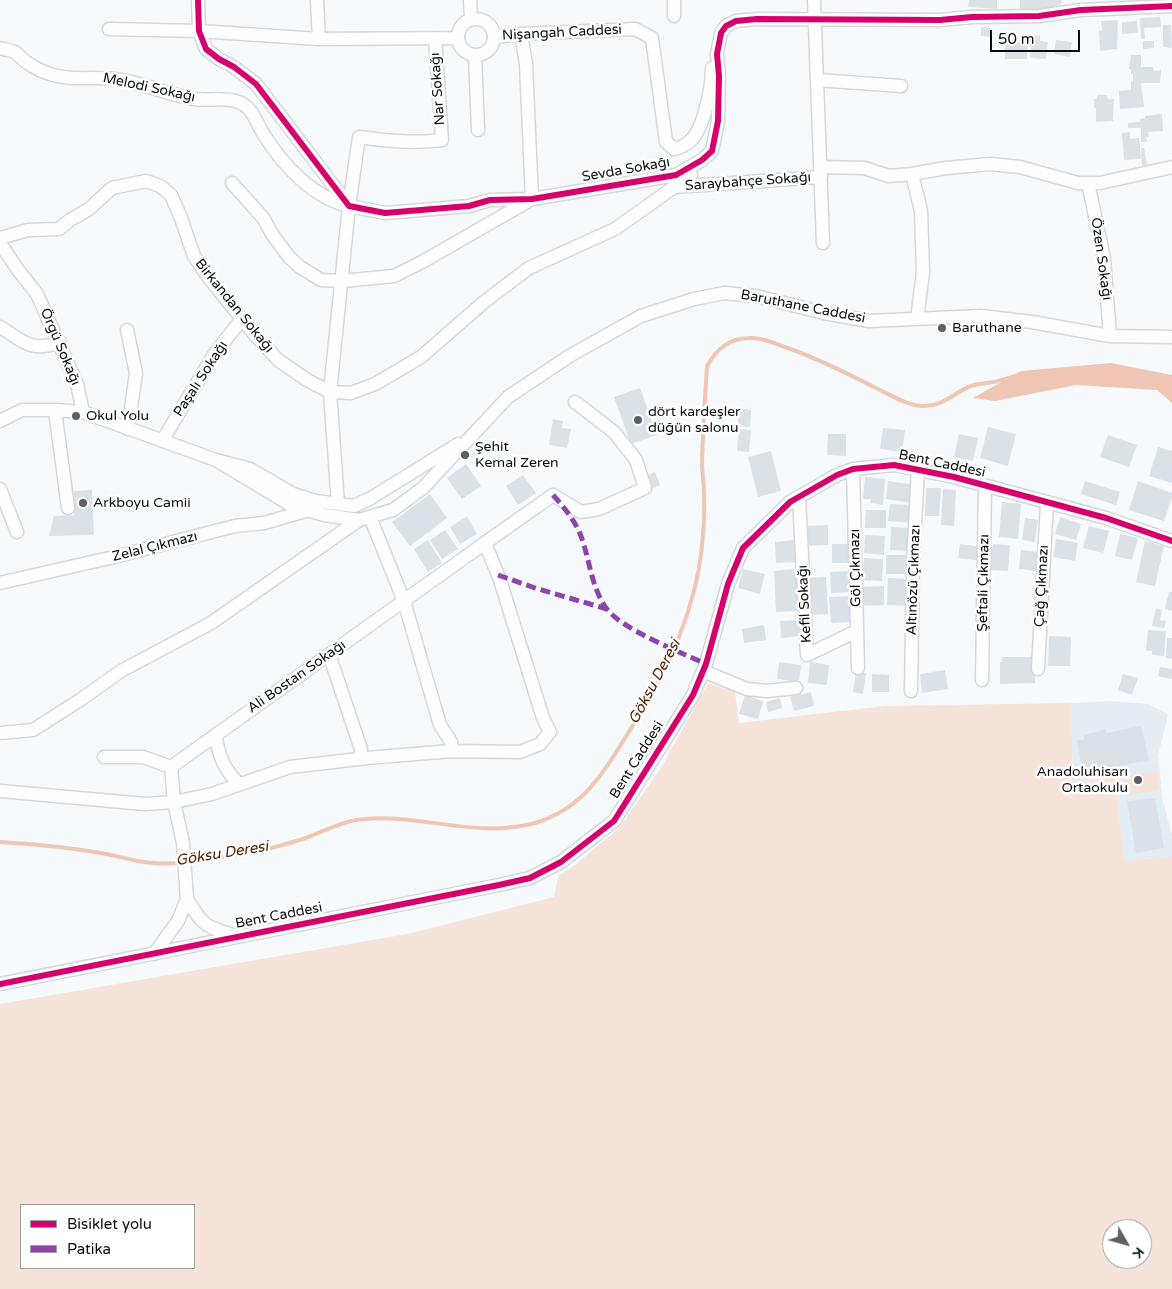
<!DOCTYPE html>
<meta charset="utf-8">
<style>
body{margin:0}
#map{position:relative;width:1172px;height:1289px;overflow:hidden;background:#f7fafd;font-family:"Varela Round",sans-serif}
canvas{display:block}
.legend{position:absolute;left:20px;top:1204px;width:175px;height:65px;box-sizing:border-box;background:#fff;border:1px solid #9d9e9f;margin:0;padding:6px 9px;list-style:none;font-size:15px;color:#0a0c0e}
.legend li{display:flex;align-items:center;gap:10px;height:25px}
.legend b{width:25px;border:1px solid #9d9e9f}
.north{position:absolute;left:1102px;top:1219px;width:50px;height:50px;box-sizing:border-box;background:#fff;border:1px solid #9d9e9f;border-radius:50%;rotate:128deg;font-size:14px;font-weight:700;line-height:20px;text-align:center;color:#0a0c0e}
.north::after{content:'';display:block;margin:auto;width:18px;height:22px;background:#5d5f62;clip-path:polygon(50% 0,100% 100%,50% 72%,0 100%)}
.scale{position:absolute;left:990px;top:30px;width:90px;height:22px;box-sizing:border-box;border:2px solid #0a0c0e;border-top:0;padding-left:6px;font-size:15px;line-height:18px;white-space:nowrap;color:#0a0c0e;-webkit-text-stroke:4px #fff;paint-order:stroke}
</style>
<div id="map">
<canvas width="1172" height="1289"></canvas>
<ul class="legend">
<li><b style="height:6px;background:#d6006c"></b>Bisiklet yolu</li>
<li><b style="height:6px;background:#8e44ad"></b>Patika</li>
</ul>
<div class="north">K</div>
<div class="scale">50 m</div>
</div>
<script>
const g = document.querySelector('canvas').getContext('2d');
g.lineJoin = 'round';
function fillPath(path, color) { g.fillStyle = color; g.fill(path, 'evenodd'); }
function strokePath(path, color, width, dash) { g.strokeStyle = color; g.lineWidth = width; g.lineCap = dash ? 'butt' : 'round'; g.setLineDash(dash || []); g.stroke(path); }
function label(font, color, halo, rows, align = 'center') {
  g.font = font + ' "Varela Round",sans-serif'; g.lineWidth = 5; g.setLineDash([]); g.textBaseline = 'middle'; g.strokeStyle = halo; g.fillStyle = color; for (const [text, x, y, turn = 0] of rows) {
    g.save(); g.translate(x, y); g.rotate((+turn || 0) * Math.PI / 180); g.textAlign = isNaN(turn) ? turn : align; if (halo) g.strokeText(text, 0, 0); g.fillText(text, 0, 0); g.restore();
  }
}
const built = new Path2D(`
 M1110,701L1148,704L1168,714L1158,756L1163,802L1172,834V857L1124,860L1115,777L1073,782L1071,703Z`);
const green = new Path2D(`
 M708,683L735,692L739,723L885,706L1071,703L1073,782L1115,777L1124,860L1172,857V1289H0V1004L407,934L554,897L558,876L575,865L619,828L661,768ZM21,1205H194V1268H21ZM1112,1229H1142V1259H1112Z
 M1156,770L1159,789L1125,796L1121,778Z`);
const water = new Path2D(`
 M1111,363L1172,375V403L1157,390L1076,385L995,401L973,398L1021,371Z`);
const stream = new Path2D(`
 M0,842C34,844 67,847 101,853C118,856 136,862 153,863C172,865 193,862 211,859C241,855 271,849 300,840C321,833 343,820 365,819C422,814 478,839 535,823C580,810 602,776 625,738C659,685 688,630 699,568C703,543 705,519 704,494C704,483 702,472 702,462C703,430 705,398 707,366C716,350 730,338 749,338C760,337 771,342 782,346C815,357 845,372 876,388C891,395 906,405 922,406C944,407 952,393 971,386C978,383 985,384 993,382C1000,381 1008,378 1015,376`);
const building = new Path2D(`
 M969,0H997V9L968,7Z
 M1020,0H1061L1062,2L1061,4L1051,8L1025,11L1020,10Z
 M1160,17L1161,27L1144,28L1145,39H1141L1140,18Z
 M1118,20L1117,49L1100,51L1099,31L1102,30L1101,21Z
 M1137,21L1138,33L1122,34V22Z
 M1163,25H1171L1172,48L1163,47Z
 M981,27L990,28V37L981,36Z
 M1031,35L1040,36V41L1048,42L1046,59L1030,58Z
 M1056,40L1072,42L1070,57L1054,54Z
 M1143,41H1154V48L1143,49Z
 M1028,42L1027,59H1005V43Z
 M1131,55H1141V67H1153L1154,71L1161,70L1160,83H1141L1144,107L1120,109L1119,91L1131,90V81H1133V74H1131V69H1129Z
 M1097,95H1107L1108,99H1114L1113,121L1096,122V108H1094V99H1097Z
 M1162,114L1163,131L1148,132L1149,137H1146L1147,142H1141V128H1128V123L1140,122V119L1145,118V116Z
 M1130,132V139L1139,138L1141,159L1124,160L1122,133Z
 M1141,148H1144L1147,165L1142,167Z
 M640,388L657,435L631,444L614,397Z
 M738,408L751,410L750,427L738,426Z
 M553,419L563,421L562,428L571,429L567,448L549,445Z
 M988,427L1016,434L1008,466L980,458Z
 M883,428L905,430L902,452L880,449Z
 M739,429L751,430L749,452L737,451Z
 M828,434H846V456L827,455Z
 M959,434L978,438L973,461L954,457Z
 M1108,435L1137,445L1129,467L1100,457Z
 M1158,447L1172,451V483L1149,476Z
 M771,451L781,491L758,497L748,457Z
 M466,464L481,486L462,499L447,478Z
 M655,472L660,485L649,490L644,477Z
 M523,475L536,493L518,505L506,486Z
 M865,477L885,479L883,505L870,503L871,499H863Z
 M888,481L915,485L912,503L886,499Z
 M1085,481L1120,492L1116,505L1081,494Z
 M1138,481L1172,493V498L1164,521L1129,510Z
 M926,488H941L939,516H925Z
 M943,489L956,490L954,526L941,525Z
 M92,490L94,535L49,536L54,516L74,515V491Z
 M430,494L447,518L410,546L392,522Z
 M1002,502L1021,504L1018,539L999,537Z
 M890,504L913,505L912,523L888,521Z
 M866,510H886V528H865Z
 M467,516L477,534L460,544L450,527Z
 M1060,517L1081,524L1076,540L1055,534Z
 M1025,518L1038,520L1035,542L1022,540Z
 M828,525V545L807,546L806,526Z
 M1089,526L1109,531L1103,553L1083,548Z
 M891,527L911,528L910,551L890,550Z
 M445,530L458,549L442,559L430,540Z
 M1120,534L1138,538L1132,560L1115,556Z
 M865,535L885,536L884,555L864,553Z
 M1056,539L1078,543L1075,561L1053,557Z
 M428,540L442,563L428,572L414,549Z
 M795,540L796,562L776,563L775,542Z
 M1145,541L1164,546L1155,586L1136,582Z
 M832,544H852V563H832Z
 M960,544L983,547L981,561L958,558Z
 M993,544L1010,545L1008,571L989,570L990,561H988L989,548L992,549Z
 M1021,550L1039,552L1037,571L1019,569Z
 M886,555H910V574H886Z
 M864,558L883,559L882,581L862,580Z
 M743,569L765,574L760,594L738,588Z
 M796,569L798,611L776,612L774,571Z
 M852,571L853,592L831,593L830,572Z
 M826,577L828,614L809,615L806,578Z
 M888,578L909,579L908,606L887,605Z
 M884,586V605L862,606V587Z
 M1169,592H1172V611L1165,609Z
 M851,596L852,622L831,623L829,597Z
 M1156,608L1162,610L1160,620L1166,621L1164,628L1152,626Z
 M800,620V636L781,638L780,621Z
 M764,625L766,640L744,643L742,629Z
 M1148,630L1166,631L1164,656L1152,655V651H1146Z
 M1049,636L1071,637L1070,666H1048Z
 M1167,638H1172V659L1166,658Z
 M1002,657H1032V662H1035V683L1000,684V662H1002Z
 M779,662L801,665L799,682L777,679Z
 M810,662L829,665L827,685L808,683Z
 M1160,667L1172,669V679L1158,676Z
 M945,670L948,689L922,693L920,674Z
 M856,672L866,673L863,694L853,692Z
 M872,674L889,675V692H872Z
 M1123,674L1138,678L1132,695L1118,690Z
 M811,692L814,706L794,711L790,697Z
 M745,695L763,701L758,719L739,714Z
 M780,698L782,708L768,712L766,702Z
 M1141,726L1149,760L1090,772L1089,767L1082,768L1077,741L1084,739V735L1106,729V733Z
 M1155,798L1164,848L1136,853L1127,801Z`);
const minor = new Path2D(`
 M198,0L199,31L206,49L219,59L234,67L256,84L349,206L385,213L469,206L490,200L532,199L676,175L702,160L712,151L718,121L719,76L717,54L721,33L726,26L736,21L757,19L940,20L972,17L1039,16L1081,10L1172,6
 M317,0L319,39
 M470,0L471,19
 M814,0L823,243
 M674,16V0
 M458 37a18 18 0 1 1 36 0a18 18 0 1 1-36 0Z
 M109,29L199,31L319,39L458,38
 M494,37L521,34L635,29L652,38L666,142L674,149C680,148 686,145 691,140C704,128 712,86 712,68
 M0,48C5,50 10,50 15,52C20,56 24,61 29,64C35,68 43,72 50,74C73,82 97,75 121,80C146,84 169,95 194,99C210,101 228,96 243,104C254,111 257,124 264,135C283,165 313,198 349,206
 M475,55L478,130
 M817,80L901,86
 M821,167L864,168L889,176L912,174L946,168L990,164L1020,167L1078,183H1100L1172,167
 M912,174L921,211L923,272L917,319
 M232,183L264,219L272,234L289,257L300,267L321,280L342,281L394,276L422,262L532,199L526,64L521,34
 M1088,183L1104,258L1110,336
 M674,187L821,177
 M0,238L28,230L59,229L70,220L89,209L112,188L146,181L160,186L171,195L181,218L194,256L209,278L255,335L278,360L307,380L330,392L351,393L375,384L421,357L484,302L529,268L615,229L691,175
 M0,243L18,270L37,294L77,384L83,412
 M0,327C23,341 31,353 60,342
 M127,330L136,373L128,429
 M55,410L68,508
 M0,421L22,410H55L83,412L216,460L250,469L293,494L316,501L354,506L371,498L458,444
 M162,441L215,353L242,319
 M216,460L291,505L324,515L359,520L393,510L423,488L508,397L571,355L641,316L694,299L724,293L756,296L824,313L869,321L981,316L1032,322L1110,336L1172,337
 M853,469L858,668
 M0,489L17,532
 M799,497L807,655L857,631
 M338,504L330,392L349,206L359,137C386,141 414,144 442,140L435,38
 M370,517L404,601L440,725L451,742L452,751
 M0,583L114,557L235,526L264,523L309,510
 M329,654L361,749L360,759
 M1038,669L1047,503
 M703,671L747,689L767,691L796,688
 M982,680L985,486
 M911,691L913,561L918,470
 M0,733L33,730L80,700L121,671L211,623L359,520
 M215,735C220,758 223,768 239,784
 M104,757H143L171,767
 M0,791L145,804L174,802L212,794L290,767L367,758L452,751L520,752L540,744L550,732L543,718L500,580L485,543L553,495L581,512L599,509L645,488L636,460L614,432L575,402
 M187,899L183,843L174,802L171,767L485,543
 M154,954L178,921L187,899C202,926 208,928 237,936
 M0,984L499,885L530,878L561,862L614,821L693,695L706,664L728,584L743,548L790,502L837,475L853,469L894,465L954,477L1106,518L1172,541`);
const quiet = new Path2D(`
 M553,495C563,506 571,516 578,529C590,555 589,583 606,608C621,629 680,652 706,664
 M498,575L535,588L607,609`);
const cycleway = new Path2D(`
 M198,0L199,31L206,49L219,59L234,67L256,84L349,206L385,213L469,206L490,200L532,199L676,175L702,160L712,151L718,121L719,76L717,54L721,33L726,26L736,21L757,19L940,20L972,17L1039,16L1081,10L1172,6
 M0,984L499,885L530,878L561,862L614,821L693,695L706,664L728,584L743,548L790,502L837,475L853,469L894,465L954,477L1106,518L1172,541`);
const markers = [
 [942,328,5,"#5d5f62"],
 [76,416,5,"#5d5f62"],
 [638,420,5,"#5d5f62"],
 [465,455,5,"#5d5f62"],
 [83,503,5,"#5d5f62"],
 [1138,780,5,"#5d5f62"]
];
const streetNames = [
 ["Nişangah Caddesi",562,33,-3],
 ["Melodi Sokağı",149,88,12],
 ["Nar Sokağı",438,89,-94],
 ["Sevda Sokaḡı",626,170,-10],
 ["Saraybahçe Sokağı",748,182,-4],
 ["Özen Sokağı",1101,259,82],
 ["Birkandan Sokağı",234,306,51],
 ["Baruthane Caddesi",803,307,11],
 ["Örgü Sokağı",60,347,67],
 ["Paşalı Sokağı",201,379,-57],
 ["Bent Caddesi",942,464,12],
 ["Zelal Çıkmazı",155,547,-14],
 ["Göl Çıkmazı",856,568,-91],
 ["Altınözü Çıkmazı",914,580,-88],
 ["Şeftali Çıkmazı",984,583,-89],
 ["Çağ Çıkmazı",1042,586,-87],
 ["Kefil Sokağı",805,604,-93],
 ["Ali Bostan Sokağı",297,677,-35],
 ["Bent Caddesi",637,760,-58],
 ["Bent Caddesi",279,916,-11]
];
const poiNames = [
 ["Baruthane",952,328],
 ["dört kardeşler",648,412],
 ["düğün salonu",648,428],
 ["Okul Yolu",86,416],
 ["Şehit",475,447],
 ["Kemal Zeren",475,463],
 ["Arkboyu Camii",93,503],
 ["Anadoluhisarı",1128,772,"right"],
 ["Ortaokulu",1128,788,"right"]
];
const waterNames = [
 ["Göksu Deresi",655,682,-62],
 ["Göksu Deresi",222,854,-9]
];
fillPath(built, '#e4edf3');
fillPath(green, '#f6e3da');
fillPath(water, '#efc6b3');
strokePath(stream, '#efc6b3', 4);
fillPath(building, '#dae1e7');
strokePath(minor, '#d5d7da', 15);
strokePath(minor, '#fefeff', 12);
strokePath(quiet, '#8e44ad', 5, [10, 5]);
strokePath(cycleway, '#d6006c', 6);
for (const [x, y, r, color] of markers) { const dot = new Path2D(); dot.arc(x, y, r, 0, 2 * Math.PI); g.fillStyle = color; g.fill(dot); strokePath(dot, '#fff', 2); }
label('14px', '#0a0c0e', '#fff', streetNames);
label('14px', '#0a0c0e', '#fff', poiNames, 'left');
label('italic 15px', '#572101', '#fff', waterNames);
</script>
